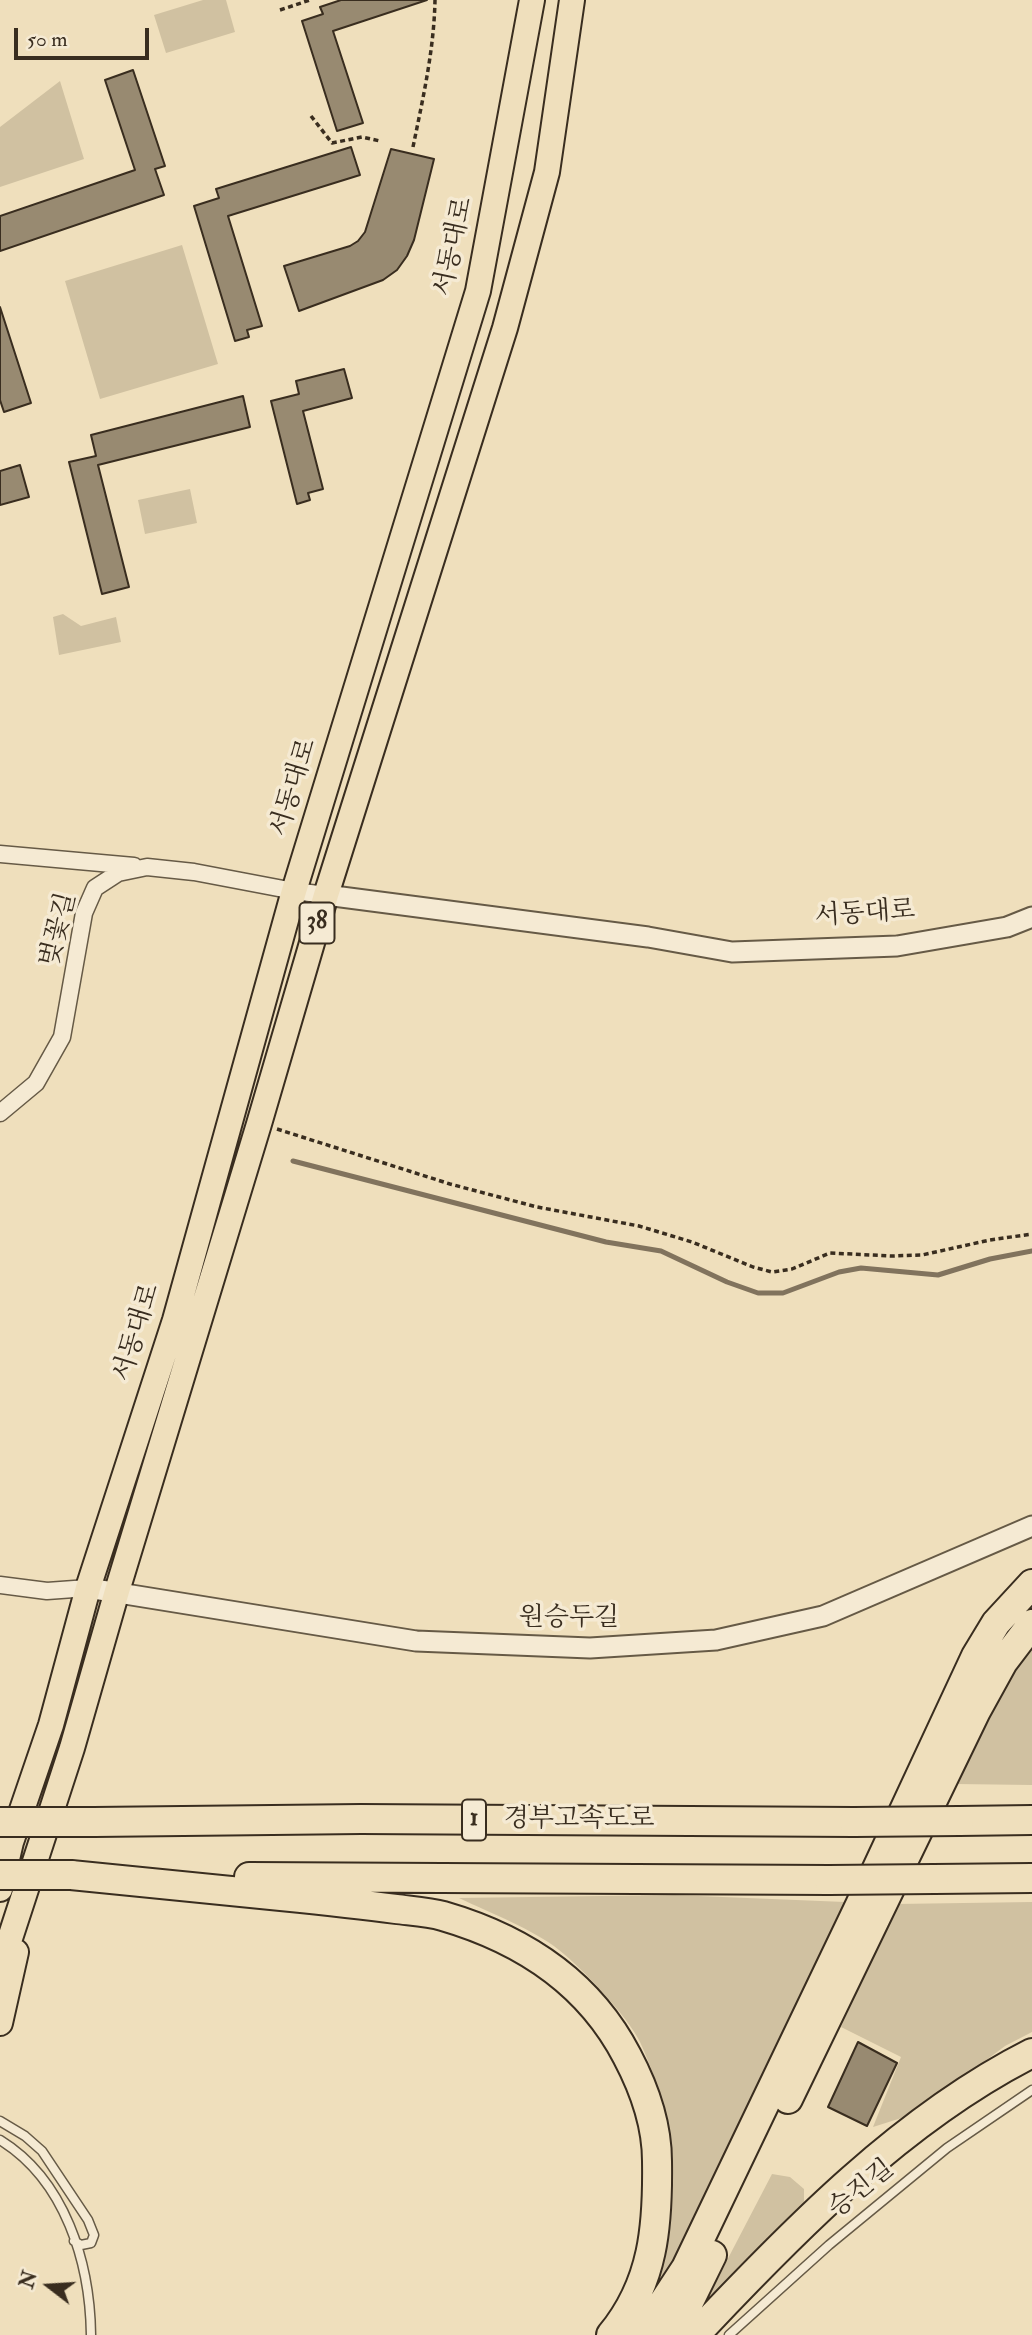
<!DOCTYPE html>
<meta charset="utf-8">
<style>
body{margin:0}
#map{position:relative;width:1032px;height:2335px;overflow:hidden;background:#efdfbc;font-family:"IM FELL Double Pica",serif}
canvas{display:block}
.north{position:absolute;left:14px;top:2251px;width:70px;height:70px;-webkit-text-stroke:5px #f5ead3;paint-order:stroke;rotate:287deg;font-size:19px;font-weight:700;line-height:28px;text-align:center;color:#392d1f}
.north::after{content:'';display:block;margin:auto;width:24px;height:32px;background:#392d1f;clip-path:polygon(50% 0,100% 100%,50% 72%,0 100%)}
.scale{position:absolute;left:14px;top:28px;width:135px;height:32px;box-sizing:border-box;border:4px solid #392d1f;border-top:0;padding-left:9px;font-size:21px;line-height:24px;white-space:nowrap;color:#392d1f;-webkit-text-stroke:5px #f5ead3;paint-order:stroke}
</style>
<div id="map">
<canvas width="1032" height="2335"></canvas>
<div class="north">N</div>
<div class="scale">50 m</div>
</div>
<script>
const g = document.querySelector('canvas').getContext('2d');
g.lineJoin = 'round';
function fillPath(path, color) { g.fillStyle = color; g.fill(path, 'evenodd'); }
function strokePath(path, color, width, dash) { g.strokeStyle = color; g.lineWidth = width; g.lineCap = dash ? 'butt' : 'round'; g.setLineDash(dash || []); g.stroke(path); }
function label(font, color, halo, rows, align = 'center') {
  g.font = font + ' "IM FELL Double Pica","Noto Serif KR",serif'; g.lineWidth = 7; g.setLineDash([]); g.textBaseline = 'middle'; g.strokeStyle = halo; g.fillStyle = color; for (const [text, x, y, turn = 0] of rows) {
    g.save(); g.translate(x, y); g.rotate((+turn || 0) * Math.PI / 180); g.textAlign = isNaN(turn) ? turn : align; if (halo) g.strokeText(text, 0, 0); g.fillText(text, 0, 0); g.restore();
  }
}
const green = new Path2D(`
 M203,0H226L235,32L166,53L154,15Z
 M60,81L84,159L0,187V127Z
 M182,245L218,364L100,399L65,281Z
 M190,489L197,523L145,534L138,500Z
 M63,614L81,626L116,617L121,642L59,655L53,617Z
 M1032,1641V1785L956,1784L987,1717L1022,1652Z
 M674,1895L845,1902L686,2240L658,2287C665,2247 675,2206 673,2165C671,2125 657,2079 640,2042C628,2017 582,1968 559,1950C533,1929 490,1913 459,1898Z
 M1032,1902V2032L1005,2046L914,2114L873,2127L901,2057L841,2027L896,1904Z
 M772,2174L790,2177L804,2189V2211L698,2316Z`);
const stream = new Path2D(`
 M293,1161L606,1242L661,1251L727,1282L758,1293H783L839,1272L861,1268L938,1275L990,1259L1032,1251`);
const building = new Path2D(`
 M341,0H427L333,31L363,123L337,131L302,21L323,14L320,7Z
 M133,70L165,166L155,169L164,195L0,251V216L135,170L105,80Z
 M351,147L360,175L228,216L262,326L247,330L249,337L235,341L194,206L219,198L216,189Z
 M391,149L434,159L414,240L407,256L397,270L383,280L299,311L284,266L350,246L358,241L365,232Z
 M0,307L31,403L4,412L0,400Z
 M344,369L352,398L303,411L323,489L308,493L310,500L297,504L271,401L299,394L296,381Z
 M243,396L250,427L98,465L129,587L102,594L69,462L96,456L91,435Z
 M20,465L29,497L0,505V471Z
 M858,2042L897,2063L867,2126L828,2107Z`);
const path = new Path2D(`
 M280,10L310,0
 M311,116L332,143L362,137L380,141
 M413,147C423,98 434,50 435,0
 M277,1129L450,1184L537,1207L639,1226L692,1242L753,1267L772,1272L792,1269L830,1253L891,1256L922,1255L990,1240L1032,1234`);
const service = new Path2D(`
 M0,2121L25,2136L42,2151L88,2220L94,2235L91,2243L81,2245L74,2241
 M0,2140C65,2180 90,2262 91,2335
 M729,2335L829,2245L947,2148L1032,2090`);
const minor = new Path2D(`
 M0,854L134,866
 M0,1113L36,1083L62,1037L84,913L95,888L118,873L147,867L194,872L294,891L326,895
 M0,1585L47,1591L88,1588`);
const tertiary = new Path2D(`
 M326,895L648,937L732,952L897,946L1007,927L1032,917
 M88,1588L416,1641L590,1648L716,1640L823,1616L1032,1526`);
const primary = new Path2D(`
 M0,1889L11,1842L51,1725L88,1588L175,1320L294,891L478,291L532,0
 M0,1969L72,1748L117,1591L259,1124L326,895L505,328L547,172L572,0
 M0,2023L16,1952`);
const motorway = new Path2D(`
 M959,1821L1032,1820
 M94,1822L361,1819L854,1822
 M71,1875C141,1882 211,1889 281,1896C320,1900 358,1904 396,1909C412,1911 429,1912 443,1916C522,1939 588,1981 627,2056C644,2088 657,2124 657,2161C658,2225 654,2283 611,2335
 M249,1877L829,1880
 M934,1879L1032,1878
 M788,2099L976,1711L1003,1662L1032,1624
 M642,2335L686,2268L860,1905L976,1656L996,1623L1032,1584
 M668,2335L684,2312L712,2255
 M695,2335C793,2231 903,2118 1032,2053`);
const motorwayBridge = new Path2D(`
 M0,1822H94
 M854,1822L959,1821
 M0,1875H71
 M829,1880L934,1879`);
const shields = [
 [317,923,35],
 [474,1820,24]
];
const shieldNames = [
 ["38",317,923],
 ["1",474,1820]
];
const streetNames = [
 ["서동대로",455,247,-78],
 ["서동대로",295,788,-73],
 ["서동대로",865,915,-4],
 ["벚꽃길",60,930,-76],
 ["서동대로",138,1333,-73],
 ["원승두길",569,1619],
 ["경부고속도로",579,1820],
 ["승진길",862,2190,-39]
];
fillPath(green, '#d0c1a1');
strokePath(stream, '#81735d', 5);
fillPath(building, '#988a71');
strokePath(building, '#392d1f', 2);
strokePath(service, '#665a46', 11);
strokePath(minor, '#665a46', 19);
strokePath(tertiary, '#665a46', 23);
strokePath(primary, '#392d1f', 28);
strokePath(motorway, '#392d1f', 32);
strokePath(path, '#392d1f', 3.5, [5, 3.5]);
strokePath(service, '#f5ead3', 8);
strokePath(minor, '#f5ead3', 16);
strokePath(tertiary, '#f5ead3', 19);
strokePath(primary, '#efdfbc', 24);
strokePath(motorway, '#efdfbc', 28);
strokePath(motorwayBridge, '#392d1f', 32, []);
strokePath(motorwayBridge, '#efdfbc', 28);
for (const [x, y, w] of shields) { const box = new Path2D(); box.roundRect(x - w / 2, y - 20.5, w, 41, 5); g.fillStyle = '#f5ead3'; g.fill(box); strokePath(box, '#392d1f', 2); }
label('bold 24px', '#392d1f', null, shieldNames);
label('26px', '#392d1f', '#f5ead3', streetNames);
</script>
